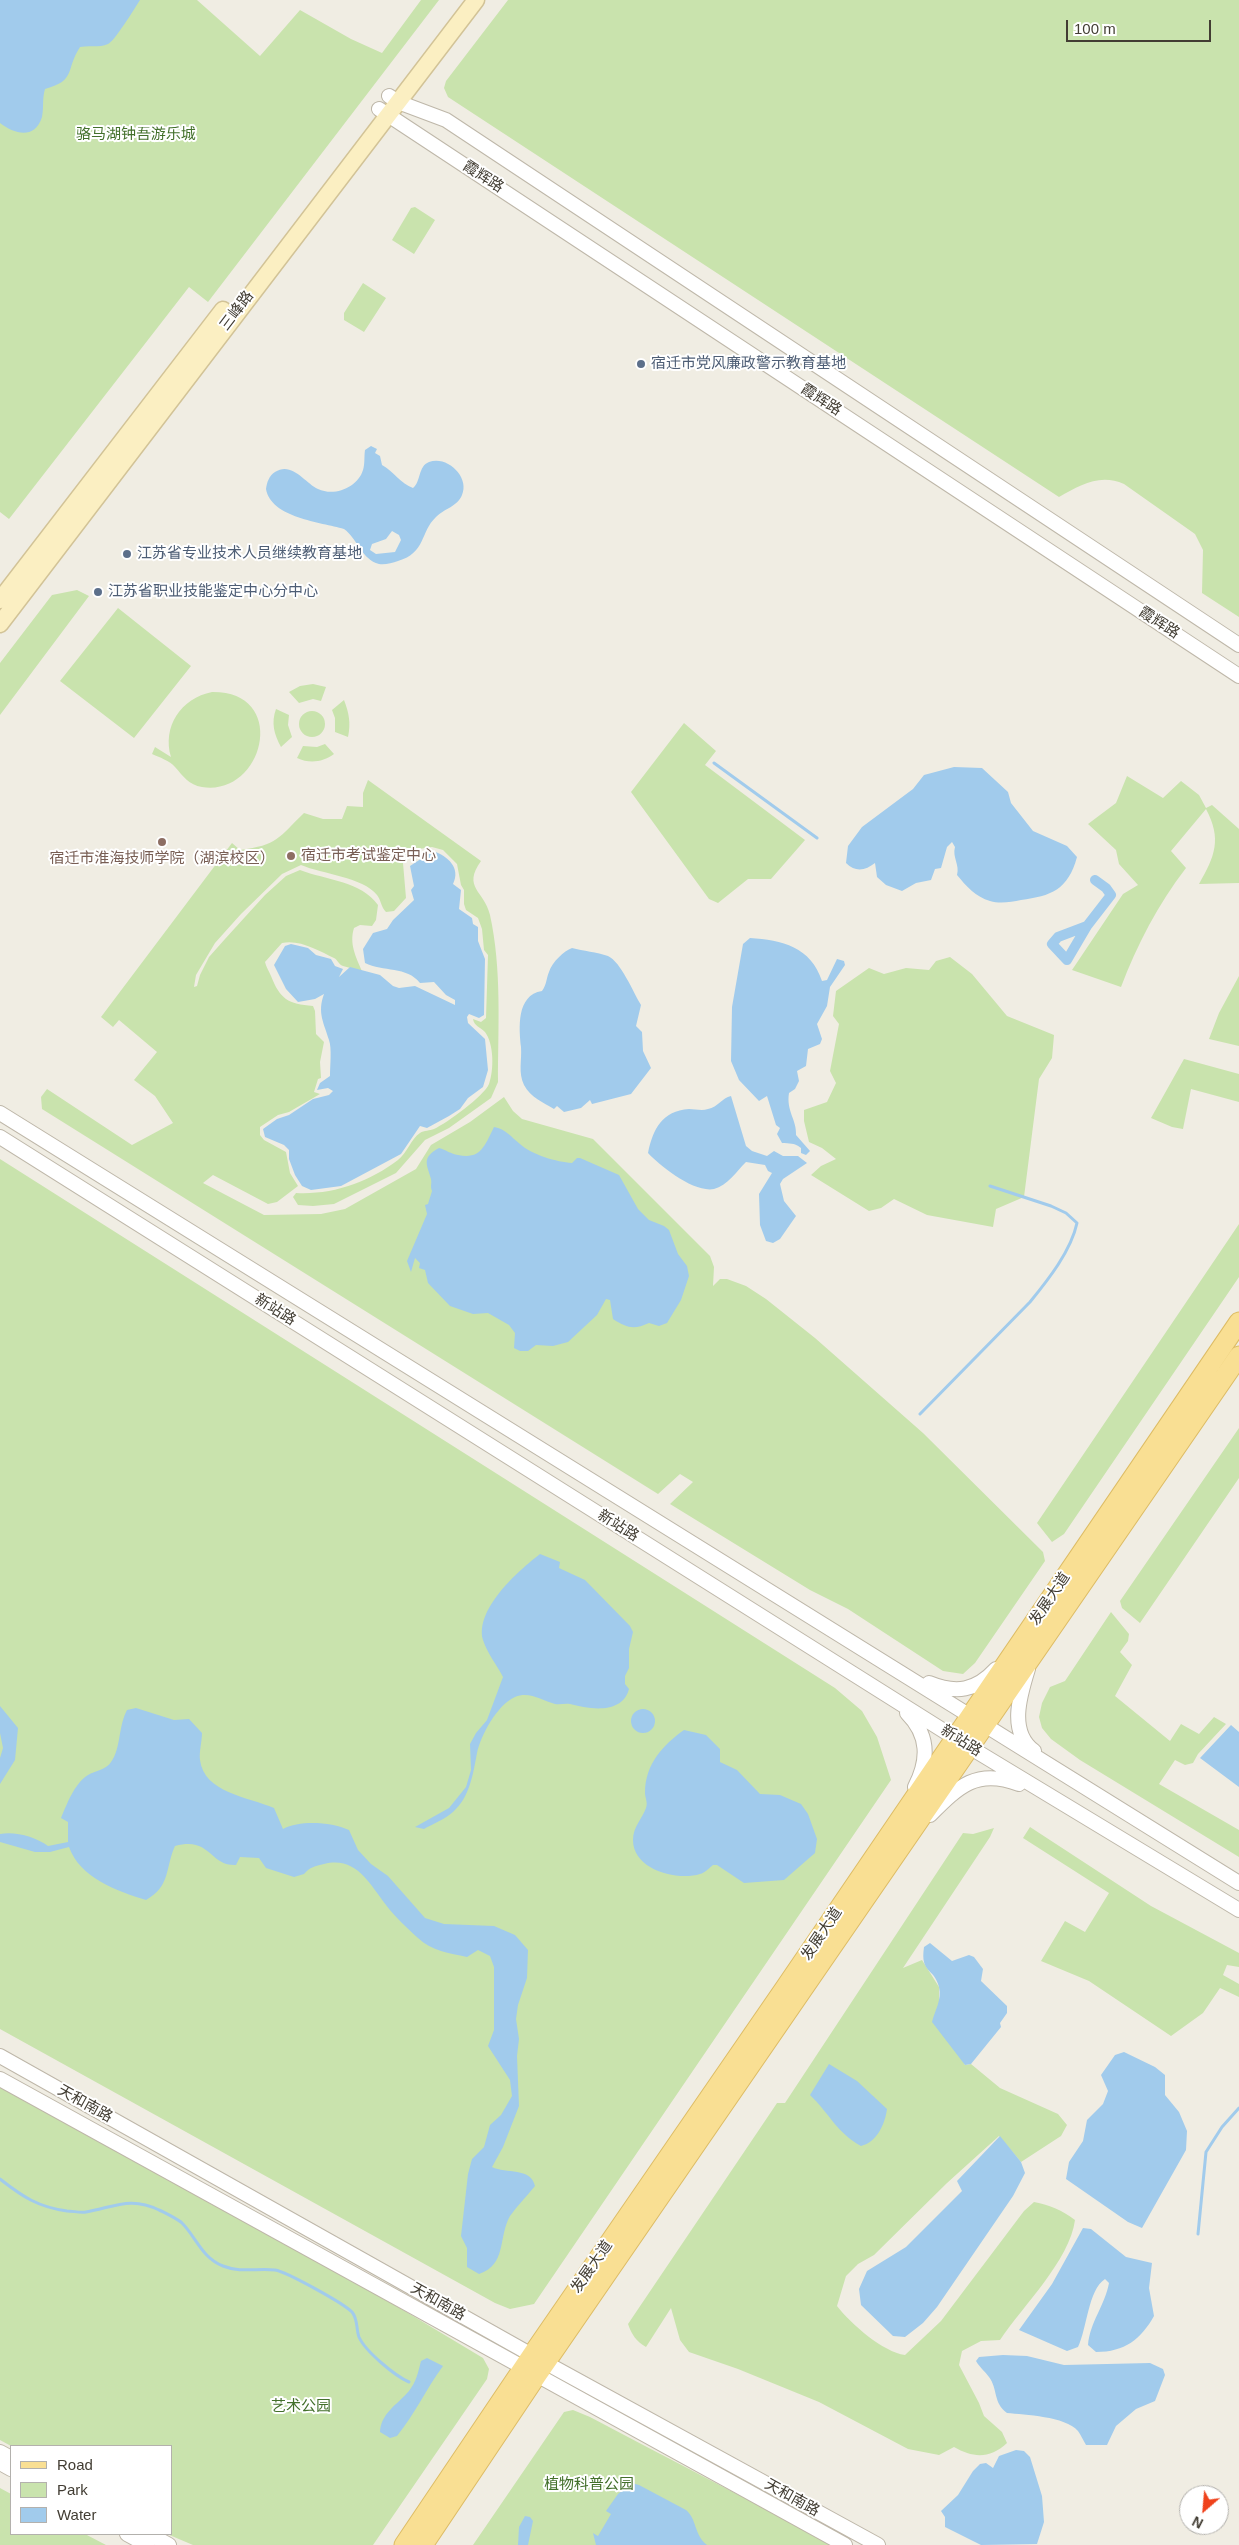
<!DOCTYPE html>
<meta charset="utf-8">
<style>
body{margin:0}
#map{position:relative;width:1239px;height:2545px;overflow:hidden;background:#f0ede3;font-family:Arial,sans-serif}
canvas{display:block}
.legend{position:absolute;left:10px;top:2445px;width:162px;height:90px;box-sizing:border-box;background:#fff;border:1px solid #b3b1ad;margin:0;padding:6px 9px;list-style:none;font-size:15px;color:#423d33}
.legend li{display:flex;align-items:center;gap:10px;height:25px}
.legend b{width:25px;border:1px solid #b3b1ad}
.north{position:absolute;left:1179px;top:2485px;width:50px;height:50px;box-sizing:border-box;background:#fff;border:1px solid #b3b1ad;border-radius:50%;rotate:207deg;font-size:14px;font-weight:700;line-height:20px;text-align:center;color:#423d33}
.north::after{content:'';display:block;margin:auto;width:18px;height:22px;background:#ef421b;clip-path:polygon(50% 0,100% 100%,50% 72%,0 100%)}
.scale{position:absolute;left:1066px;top:20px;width:145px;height:22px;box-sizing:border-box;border:2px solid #423d33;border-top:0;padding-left:6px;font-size:15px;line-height:18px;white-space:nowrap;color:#423d33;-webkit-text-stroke:4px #fff;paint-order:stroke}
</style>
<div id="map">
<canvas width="1239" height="2545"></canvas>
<ul class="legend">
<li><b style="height:6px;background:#f9df93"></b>Road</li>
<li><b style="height:14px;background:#c9e3ad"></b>Park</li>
<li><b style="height:14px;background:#a1cbec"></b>Water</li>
</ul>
<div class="north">N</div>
<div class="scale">100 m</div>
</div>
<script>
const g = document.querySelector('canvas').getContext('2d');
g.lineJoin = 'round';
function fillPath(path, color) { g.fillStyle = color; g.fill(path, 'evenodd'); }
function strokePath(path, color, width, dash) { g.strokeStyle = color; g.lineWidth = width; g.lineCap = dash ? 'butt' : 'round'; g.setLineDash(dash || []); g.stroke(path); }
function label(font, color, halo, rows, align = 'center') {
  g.font = font + ' Arial,"Noto Sans SC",sans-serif'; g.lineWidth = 4; g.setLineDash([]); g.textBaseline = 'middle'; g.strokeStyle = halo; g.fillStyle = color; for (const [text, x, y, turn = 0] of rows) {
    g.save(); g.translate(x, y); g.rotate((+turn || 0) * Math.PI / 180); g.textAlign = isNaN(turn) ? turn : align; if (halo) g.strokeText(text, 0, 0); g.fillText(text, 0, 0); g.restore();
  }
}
const green = new Path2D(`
 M0,0H197L260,56L300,10L351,39L382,53L421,0H439L208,302L189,287L9,519L0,512Z
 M508,0H1239V617L1202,593L1203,550L1195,534L1124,484C1100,473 1080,485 1059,497L448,97L444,88L446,81Z
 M415,207L435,220L414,254L392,240L411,208Z
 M363,283L386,298L364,332L344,320V313Z
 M77,590L89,596L0,715V663L52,595Z
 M118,608L191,666L134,738L60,681Z
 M313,684L326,687L321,701L313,699L299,703L289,692L300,686Z
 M212,692C290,691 264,797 202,787C189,785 183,776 175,767C170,761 159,757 152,754L155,747L171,757C162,727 181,698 212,692Z
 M344,700C349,713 351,723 348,737L335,732V718L332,710Z
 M276,709L289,715L288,725L292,737L281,747C274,734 271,723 276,709Z
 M299 724a13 13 0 1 1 26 0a13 13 0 1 1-26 0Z
 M684,723L716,751L705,765L805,840L771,879H748L718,903L709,899L631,792Z
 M325,744L334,754C323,762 310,764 297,758L303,746L317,747Z
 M1127,776L1163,798L1181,781L1199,795L1206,808L1212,805L1239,829V883L1199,884C1215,856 1222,839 1206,809L1171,851L1186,868C1158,904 1137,945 1121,987L1072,970L1123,894L1138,885L1119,864L1116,850L1088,824L1116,803Z
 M368,780L481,861C462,888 484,890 490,915C502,970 498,1027 498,1082L491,1098L449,1128L425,1140L396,1173L334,1204L313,1206L298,1205L293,1197L296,1193C333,1195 369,1182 398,1160C407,1153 411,1139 420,1133C424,1130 430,1131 434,1129C447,1123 484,1096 489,1084C494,1070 494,1044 485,1032C480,1027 474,1026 473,1019L481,1022L486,1018L488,955L484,950L482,929L478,918L466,910L464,904V890L461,885L457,864L443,850L432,847L412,850L405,855L403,863L406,898L394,911L386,912C381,907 381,900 377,895C363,877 322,874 301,865L282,874L241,914L215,943L196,975L194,987L197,986L200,975L209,957L225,939L265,895L286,876L300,870C326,880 361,881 378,905L376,920L372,926L360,925L354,928C349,944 356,957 362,971C355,969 349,968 343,966C338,964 338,960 334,958C320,951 299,939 282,943L265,962C266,967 269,971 271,976C280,999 288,1004 313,1006L315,1011L316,1034L324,1042L320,1062L321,1078L318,1079L314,1092L320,1094L289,1112L278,1115L260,1127V1135L264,1140L286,1152L290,1173L298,1186L277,1202L268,1204L213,1175L203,1183L264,1215L321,1214L345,1209L416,1169L431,1145L470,1122L504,1097L513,1111L522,1119L593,1139L710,1256L714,1267L713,1286L720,1279H727L746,1286L766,1299L815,1338L923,1433L1043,1552L1045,1561L975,1663L963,1674L943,1671L848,1609L810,1590L670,1504L693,1482L680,1474L658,1494L42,1109L41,1097L47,1089L132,1145L173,1123L155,1096L134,1080L157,1052L119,1020L113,1027L101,1017L232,843L240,850C278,845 278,838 304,813L323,819H342L347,806L363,807V793Z
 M950,957L972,974L1007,1016L1054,1035L1052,1058L1039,1079L1024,1197L996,1209L993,1227L927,1215L894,1199L881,1208L869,1211L811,1175L821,1166L836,1159L822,1148L809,1142L804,1121V1110L827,1102L836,1083L830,1071L839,1024L833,1016L836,991L869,968L884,974L906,968L929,970L936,961Z
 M1239,976V1046L1209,1039L1219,1013Z
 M1184,1059L1239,1074V1102L1191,1089L1183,1129L1172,1127L1151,1118Z
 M0,1159L835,1688L862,1711L877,1737L891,1780L534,2304L510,2309L495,2303L0,2029Z
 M1239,1224V1277L1064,1534L1052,1542L1037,1523Z
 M1239,1428V1478L1140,1623L1122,1608L1120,1601Z
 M1111,1612L1129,1634L1128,1641L1120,1652L1132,1665L1115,1696L1170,1741L1181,1724L1199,1734L1214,1717L1226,1724L1198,1754L1193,1763L1185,1765L1175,1760L1159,1784L1239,1830V1857L1080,1760L1051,1739L1042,1728L1039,1717L1042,1703L1050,1687L1065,1681Z
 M1030,1827L1151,1906L1239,1953V1967L1227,1965L1223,1975L1239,1984V1997L1220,1988L1203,2013L1171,2036L1089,1981L1041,1961L1065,1921L1085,1932L1109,1893L1023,1838Z
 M994,1828L990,1837L903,1968L922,1960L939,1987V2005L965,2065L971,2064L1000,2088L1058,2114L1067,2125L1061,2136L1021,2162L999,2136L947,2183L874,2255L858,2264L846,2276L837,2306C851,2324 883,2352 905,2355L941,2321L1024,2211L1034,2202C1050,2205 1062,2210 1075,2220C1070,2260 1022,2307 1000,2340L981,2341L962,2351L959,2365L979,2403L984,2416L1002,2432L1007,2443C990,2459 973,2458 954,2447L939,2455L908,2449L819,2402L738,2369L689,2352L680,2340L671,2308L646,2347C636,2341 632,2335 628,2324L771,2112L777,2103H785L963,1833L973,1834Z
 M0,2083L383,2298L483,2358L489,2369L487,2379L373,2545H193L167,2534H171V2446H11L0,2440Z
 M573,2410L590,2417C671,2460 752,2501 832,2545H473L564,2412Z
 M0,2488L11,2494V2534H85L106,2545H0Z`);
const water = new Path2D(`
 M0,0H140C135,8 114,42 108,44C99,48 89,45 80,47C65,70 77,80 45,89C42,99 44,107 42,117C35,140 14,134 0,123Z
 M371,446L377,449L375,453L380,456L382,465C393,471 401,484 413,488C421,482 418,466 429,462C447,455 470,477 462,495C457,507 445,508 436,517C420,532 426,553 398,561C392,563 385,565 379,564C362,560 357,538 344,529C321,522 271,518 266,489C267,482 269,476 275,472C292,461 305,483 318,489C335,497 358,487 363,470C365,464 364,457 365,450ZM392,531L399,535L401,540L395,552L376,554L370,550L372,544L386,539Z
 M954,767L982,768L1008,792L1011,803L1033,831L1067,846L1077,857C1068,890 1051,896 1021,900C1011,902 1000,904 990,901C976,897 966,886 957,875C960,865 952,857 955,847L952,842L947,847L941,868L935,869L931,880L916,883L902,891L886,885L877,877L875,863C866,870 856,873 846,863L848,846L862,827L913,789L924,775Z
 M433,851C448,856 461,868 453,884L461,890L459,909L472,918L473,924L478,927V941L485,959L484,1015L479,1018L469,1014L467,1017L468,1023L485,1039L488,1070L483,1087L468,1098L460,1109L449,1116L427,1128L420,1126L401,1154L341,1186L311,1190L302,1186L295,1175L289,1159V1150L284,1145L265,1137L263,1129L277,1119L289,1115L313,1099L329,1095L333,1091L328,1088L317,1090L320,1083L330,1076C330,1066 332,1048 329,1040C324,1023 317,1013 324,994L315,999L298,1002L286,989L274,965L285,946L291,944L308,948L316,955L331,959L335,966L343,969L339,977L350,967L380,975L393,986L399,988L415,986L455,1005V1000L446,995L434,982L420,983C407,966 383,972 365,963L363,949L373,933L387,929L393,920L414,900L411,890L414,886L410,866Z
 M750,938C782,940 811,947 822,981L827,980L837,959L844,961L845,965L830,987L827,1006L817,1024L822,1039L820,1044L808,1049L806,1066L797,1071L799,1081L795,1089L789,1093C786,1111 797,1120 796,1135L810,1151L806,1155L801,1153V1148C793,1142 790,1144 782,1143L777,1134L780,1128L776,1125L767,1096L759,1101L739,1080L731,1061L732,1007L743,944Z
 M572,948C583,951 597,952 608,956C621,962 633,992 641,1005L636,1026L642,1032L643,1051L651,1068L631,1094L592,1104L590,1100L581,1108L564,1112L557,1106L554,1109C543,1102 531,1098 524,1085C518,1072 522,1061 521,1047C519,1029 516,995 542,991C547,984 546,979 549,972C552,962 564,951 572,948Z
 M731,1096L746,1146L752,1151L767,1156L774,1151L783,1156H798L807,1163L783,1179L780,1184L784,1201L796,1216L780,1239L773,1243L766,1241L760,1225L759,1194L772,1173L768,1171L765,1165L746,1162C737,1171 727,1186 714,1189C694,1193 660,1166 648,1153C653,1129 662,1111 689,1109C695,1109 702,1111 708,1109C718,1107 722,1098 731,1096Z
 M494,1127C506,1129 511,1137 520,1144C532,1155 557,1162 572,1163L577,1158H580L619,1175L638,1209L649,1220L664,1226L669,1230L678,1254L687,1266L689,1276L681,1300L667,1323L659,1326L649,1323C634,1330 627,1328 613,1319L610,1300L606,1299L597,1315L568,1342L553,1346L536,1345L528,1351H520L514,1348L515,1333L509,1325L488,1313L473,1314L450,1306L428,1283L425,1270L419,1268L420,1263L415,1258L411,1272L407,1261L427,1214L425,1205L428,1204L432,1191C430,1186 432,1184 431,1179C427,1164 421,1158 439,1148C446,1150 451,1154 458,1155C481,1160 485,1145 494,1127Z
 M540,1554L560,1562L559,1568L585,1580L630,1626L633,1632L629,1649V1668L625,1676V1684L629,1689C622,1715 589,1709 570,1704C565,1703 560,1705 555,1704C542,1701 530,1691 515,1697C497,1705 481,1735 477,1753C473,1774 470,1797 453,1812C445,1819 433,1824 424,1829L415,1827L449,1808L466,1787L471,1770L470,1744L476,1733L487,1720L503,1677C497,1665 487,1653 483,1640C475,1609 518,1571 540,1554Z
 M0,1706L18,1728L15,1760L0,1784V1758L3,1748L0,1733Z
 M136,1708L174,1720L189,1719L202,1733C202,1741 199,1752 200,1760C204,1793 249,1797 274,1808L283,1829C300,1820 331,1822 349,1830L358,1850L371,1864L388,1876L425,1918L444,1924L494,1926L515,1935L528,1950L527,1978L518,2005L516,2019L519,2039L517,2056L519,2106L503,2147L492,2167C506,2174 531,2167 535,2186C527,2196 517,2206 510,2216C498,2237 507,2265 479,2274L467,2267V2248L461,2236L468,2174L472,2159L484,2147L490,2125L501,2115L512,2096L510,2080L488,2046L494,2030V1967L490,1956L478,1950L467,1957C449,1953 432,1951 418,1938C407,1928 395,1917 386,1905C369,1883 356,1856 324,1864C315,1866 310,1867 304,1874L294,1877L266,1868L259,1858L240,1857L236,1865C209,1866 211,1836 175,1846C165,1868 171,1886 146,1900C117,1891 80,1878 69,1847L50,1852H35L0,1842V1834C15,1831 36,1837 48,1846L68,1842V1822L61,1818C67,1804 74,1784 88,1775C95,1771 107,1769 111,1762C121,1749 118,1727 127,1710Z
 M631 1721a12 12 0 1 1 24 0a12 12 0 1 1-24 0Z
 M1231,1725L1239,1732V1787L1200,1758Z
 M684,1730L706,1735L720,1749V1762L737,1770L760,1794L780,1795L801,1804L808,1814L817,1839L815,1853L784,1880L744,1883L717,1865H713C709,1868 705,1873 700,1874C677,1881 633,1870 633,1840C633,1827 642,1819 646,1808C648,1802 645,1798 645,1793C645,1764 663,1745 684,1730Z
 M930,1943L952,1961L969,1955L974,1957L983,1969L981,1981L1007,2006V2013L1000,2023L1001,2027L971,2064L965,2065L932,2022C935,2010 942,2000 939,1987C934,1967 920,1974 924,1947Z
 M1124,2052L1155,2067L1165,2075V2095L1179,2112L1187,2131L1186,2150L1142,2228L1128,2222L1066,2179L1069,2162L1083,2141L1087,2120L1103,2104L1108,2091L1101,2075L1115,2055Z
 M829,2064L857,2081L887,2109C885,2124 877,2142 861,2146C837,2133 829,2113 810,2095Z
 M1000,2136L1021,2162L1025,2173L1013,2196L937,2307L923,2323L905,2337L893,2336L861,2305L859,2289L867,2271L906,2247L962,2191L957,2181Z
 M1083,2228L1091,2229L1126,2257L1152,2263L1149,2288L1154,2316C1141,2339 1125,2352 1096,2352L1088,2345C1090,2322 1105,2305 1109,2283L1105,2279C1088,2290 1087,2329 1078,2347L1067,2351L1019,2330L1052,2284Z
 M1003,2355L1027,2356L1064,2365L1150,2363L1163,2369L1165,2375L1155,2401L1136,2409L1116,2426L1107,2445H1086C1083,2440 1081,2435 1078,2431C1065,2416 1025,2415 1007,2413C993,2403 998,2389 989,2377C985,2371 980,2368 976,2361L979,2357Z
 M427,2358L443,2366C426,2389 415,2414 397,2436L390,2438L380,2432C381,2413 397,2405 409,2391C416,2382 418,2373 421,2361Z
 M1016,2450L1024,2451L1030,2457L1042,2496L1044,2522L1037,2544L981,2545L945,2527V2517L941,2511L958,2495L973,2471L980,2464L986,2463L993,2468L999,2456Z
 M632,2483L639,2485L686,2510C697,2519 694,2535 707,2545H596L593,2533L598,2536L611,2514L606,2511L618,2494Z
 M525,2516L530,2517L533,2521L528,2545H518L519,2527Z`);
const stream = new Path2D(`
 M714,763L817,838
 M920,1414L1030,1302C1048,1280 1071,1251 1077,1223L1066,1213L1051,1206L990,1186
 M0,2179C23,2197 38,2207 67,2211C73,2211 80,2213 86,2212C114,2207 131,2196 159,2210C164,2212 179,2220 182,2223C196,2237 202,2258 223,2266C240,2273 258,2268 275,2270C287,2272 343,2303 352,2312C358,2319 356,2329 359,2337C365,2351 395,2376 409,2382
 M1198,2234L1206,2152L1222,2127L1239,2108`);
const canal = new Path2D(`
 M1087,926L1058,937L1052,944L1067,960L1087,926L1111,895L1106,888L1095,880`);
const tertiary = new Path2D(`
 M389,96L398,102L446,120L1239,645
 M379,109L1239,676
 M0,1113L1239,1883
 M0,1137L971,1748L1239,1910
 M1028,1669C1020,1695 1008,1732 1034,1751
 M929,1683C956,1694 976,1691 996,1669
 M907,1713C929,1735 929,1760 915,1787
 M930,1815C959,1786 977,1768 1019,1784
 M0,2056L546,2363L878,2545
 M0,2079L845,2545
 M0,2452L11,2458
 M0,2463L11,2469
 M127,2534L147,2545
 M149,2534L169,2545`);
const secondary = new Path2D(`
 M0,600L223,310
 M0,624L476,0`);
const primary = new Path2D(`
 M404,2545L532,2355L785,1988L1239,1322
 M423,2545L537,2375L1239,1356`);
const markers = [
 [641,364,5,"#5c6f8a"],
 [127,554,5,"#5c6f8a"],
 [98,592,5,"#5c6f8a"],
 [162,842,5,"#8d6e63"],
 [291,856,5,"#8d6e63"]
];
const parkNames = [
 ["骆马湖钟吾游乐城",136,135],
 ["艺术公园",301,2407],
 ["植物科普公园",589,2485]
];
const streetNames = [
 ["霞辉路",483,177,33],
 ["三峰路",237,311,-53],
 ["霞辉路",821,400,33],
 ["霞辉路",1159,623,33],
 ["新站路",275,1310,32],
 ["新站路",618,1526,32],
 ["发展大道",1050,1599,-56],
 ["新站路",961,1741,32],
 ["发展大道",822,1934,-56],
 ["天和南路",85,2104,29],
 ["发展大道",592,2267,-55],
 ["天和南路",438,2302,29],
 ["天和南路",792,2498,29]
];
const serviceNames = [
 ["宿迁市党风廉政警示教育基地",651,364],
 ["江苏省专业技术人员继续教育基地",137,554],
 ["江苏省职业技能鉴定中心分中心",108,592]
];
const educationNames = [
 ["宿迁市考试鉴定中心",301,856],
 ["宿迁市淮海技师学院（湖滨校区）",162,859,"center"]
];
fillPath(green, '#c9e3ad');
fillPath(water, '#a1cbec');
strokePath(stream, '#a1cbec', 3);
strokePath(canal, '#a1cbec', 10);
strokePath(tertiary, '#beb7a9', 16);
strokePath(secondary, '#d2c397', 19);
strokePath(primary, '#ddbc65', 21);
strokePath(tertiary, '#fff', 14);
strokePath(secondary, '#fbefc2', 16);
strokePath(primary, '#f9df93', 19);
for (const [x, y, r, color] of markers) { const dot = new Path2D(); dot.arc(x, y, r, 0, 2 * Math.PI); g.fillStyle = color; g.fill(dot); strokePath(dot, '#fff', 2); }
label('15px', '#43702b', '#fff', parkNames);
label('15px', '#423d33', '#fff', streetNames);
label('15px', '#4e5e75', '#fff', serviceNames, 'left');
label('15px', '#785e54', '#fff', educationNames, 'left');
</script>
